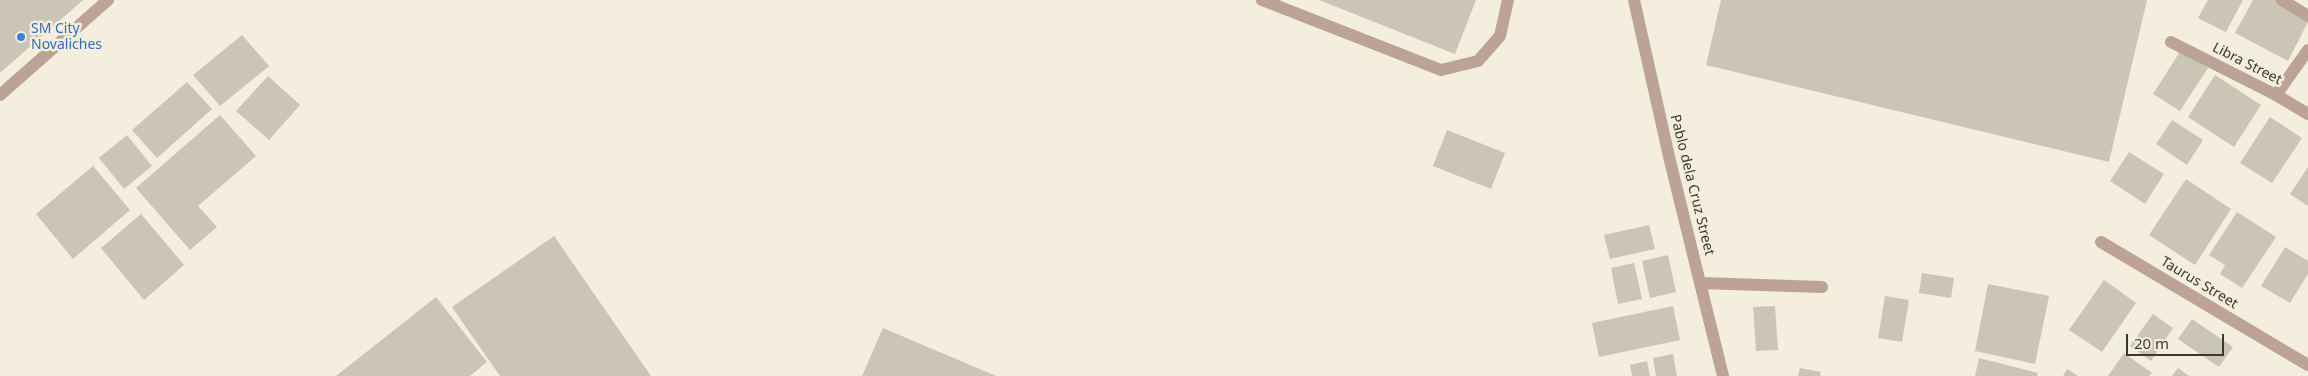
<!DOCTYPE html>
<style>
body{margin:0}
#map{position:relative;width:2308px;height:376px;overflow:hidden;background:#f3eedd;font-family:"Noto Sans",sans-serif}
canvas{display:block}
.scale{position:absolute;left:2126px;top:334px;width:98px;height:22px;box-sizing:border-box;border:2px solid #3a3831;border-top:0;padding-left:6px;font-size:15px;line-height:18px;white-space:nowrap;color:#3a3831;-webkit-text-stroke:4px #f3eedd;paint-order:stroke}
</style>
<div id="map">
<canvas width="2308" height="376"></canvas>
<div class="scale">20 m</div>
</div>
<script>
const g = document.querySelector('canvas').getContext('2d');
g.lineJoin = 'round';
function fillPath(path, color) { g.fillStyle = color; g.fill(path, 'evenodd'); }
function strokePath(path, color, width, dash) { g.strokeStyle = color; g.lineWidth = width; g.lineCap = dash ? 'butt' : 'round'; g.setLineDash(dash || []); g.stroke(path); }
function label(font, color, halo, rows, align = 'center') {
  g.font = font + ' "Noto Sans",sans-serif'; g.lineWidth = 5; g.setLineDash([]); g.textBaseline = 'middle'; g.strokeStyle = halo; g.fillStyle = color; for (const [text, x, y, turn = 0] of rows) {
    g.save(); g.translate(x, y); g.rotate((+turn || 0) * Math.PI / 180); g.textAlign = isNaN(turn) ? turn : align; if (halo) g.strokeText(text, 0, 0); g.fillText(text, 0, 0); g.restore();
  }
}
const building = new Path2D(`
 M0,0H83L0,73Z
 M1319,0H1476L1455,54Z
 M1721,0H2147L2109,162L1706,65Z
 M2208,0H2243L2226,32L2198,18Z
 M2253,0H2275L2308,17V22L2288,61L2235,33Z
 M242,35L269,66L220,106L193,75Z
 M2181,50L2208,68L2180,111L2153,94Z
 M2215,75L2261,105L2234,147L2188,117Z
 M268,76L300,105L269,140L236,111Z
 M187,82L212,109L157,158L132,130Z
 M220,115L256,156L198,206L217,227L190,250L136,188Z
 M2270,117L2302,138L2272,183L2240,163Z
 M2172,120L2203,140L2187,165L2156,144Z
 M1447,130L1505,153L1491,189L1433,166Z
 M127,135L152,166L124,189L99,158Z
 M2129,152L2164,174L2145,204L2110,181Z
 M93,166L130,210L73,259L36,214Z
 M2308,167V206L2290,194Z
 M2186,179L2231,209L2195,265L2149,235Z
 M2237,212L2276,237L2242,288L2220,274L2225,265L2209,255Z
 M141,214L184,265L144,300L101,248Z
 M1649,225L1655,249L1610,259L1604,235Z
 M554,236L651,376H500L452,307Z
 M2285,247L2308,261V274L2290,303L2261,286Z
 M1668,255L1676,292L1650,298L1642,261Z
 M1634,263L1642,299L1618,304L1611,268Z
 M1922,273L1954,278L1951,298L1919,293Z
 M2104,280L2136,303L2102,352L2069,330Z
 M1988,284L2049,296L2035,364L1975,351Z
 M1885,296L1909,300L1902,342L1878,338Z
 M436,297L487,362L470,376H336Z
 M1673,306L1680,340L1599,357L1592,323Z
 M1775,306L1778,350L1756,351L1753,307Z
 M2153,314L2173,328L2151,361L2130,346Z
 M2192,319L2233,347L2219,367L2178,339Z
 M883,328L996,376H862Z
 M2124,353L2152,373L2149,376H2108Z
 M1673,354L1677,376H1656L1653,358Z
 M1979,358L2038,373L2037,376H1975Z
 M1647,361L1650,376H1632L1630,365Z
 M1800,368L1821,372L1820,376H1798Z
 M2178,368L2189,376H2172Z
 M2067,369L2078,376H2063Z`);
const service = new Path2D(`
 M1262,0L1441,70L1478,61L1500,36L1508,0
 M2282,0L2308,16
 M0,95L108,0
 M2276,95L2308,50
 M1700,283L1822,287`);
const minor = new Path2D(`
 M2171,42L2276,95L2308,114
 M2101,242L2308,365`);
const tertiary = new Path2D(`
 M1634,0L1670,161L1723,376`);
const markers = [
 [21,37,5,"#3f7fe0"]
];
const shopNames = [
 ["SM City",31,29],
 ["Novaliches",31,45]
];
const streetNames = [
 ["Libra Street",2247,64,27],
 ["Pablo dela Cruz Street",1692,185,76],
 ["Taurus Street",2199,283,31]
];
fillPath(building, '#cac5b4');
strokePath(service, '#bda296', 12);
strokePath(minor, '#bda296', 12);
strokePath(tertiary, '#bda296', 12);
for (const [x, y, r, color] of markers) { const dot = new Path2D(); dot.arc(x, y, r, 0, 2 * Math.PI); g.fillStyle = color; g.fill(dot); strokePath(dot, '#f3eedd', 2); }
label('14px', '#366cbe', '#f3eedd', shopNames, 'left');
label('14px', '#3a3831', '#f3eedd', streetNames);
</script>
